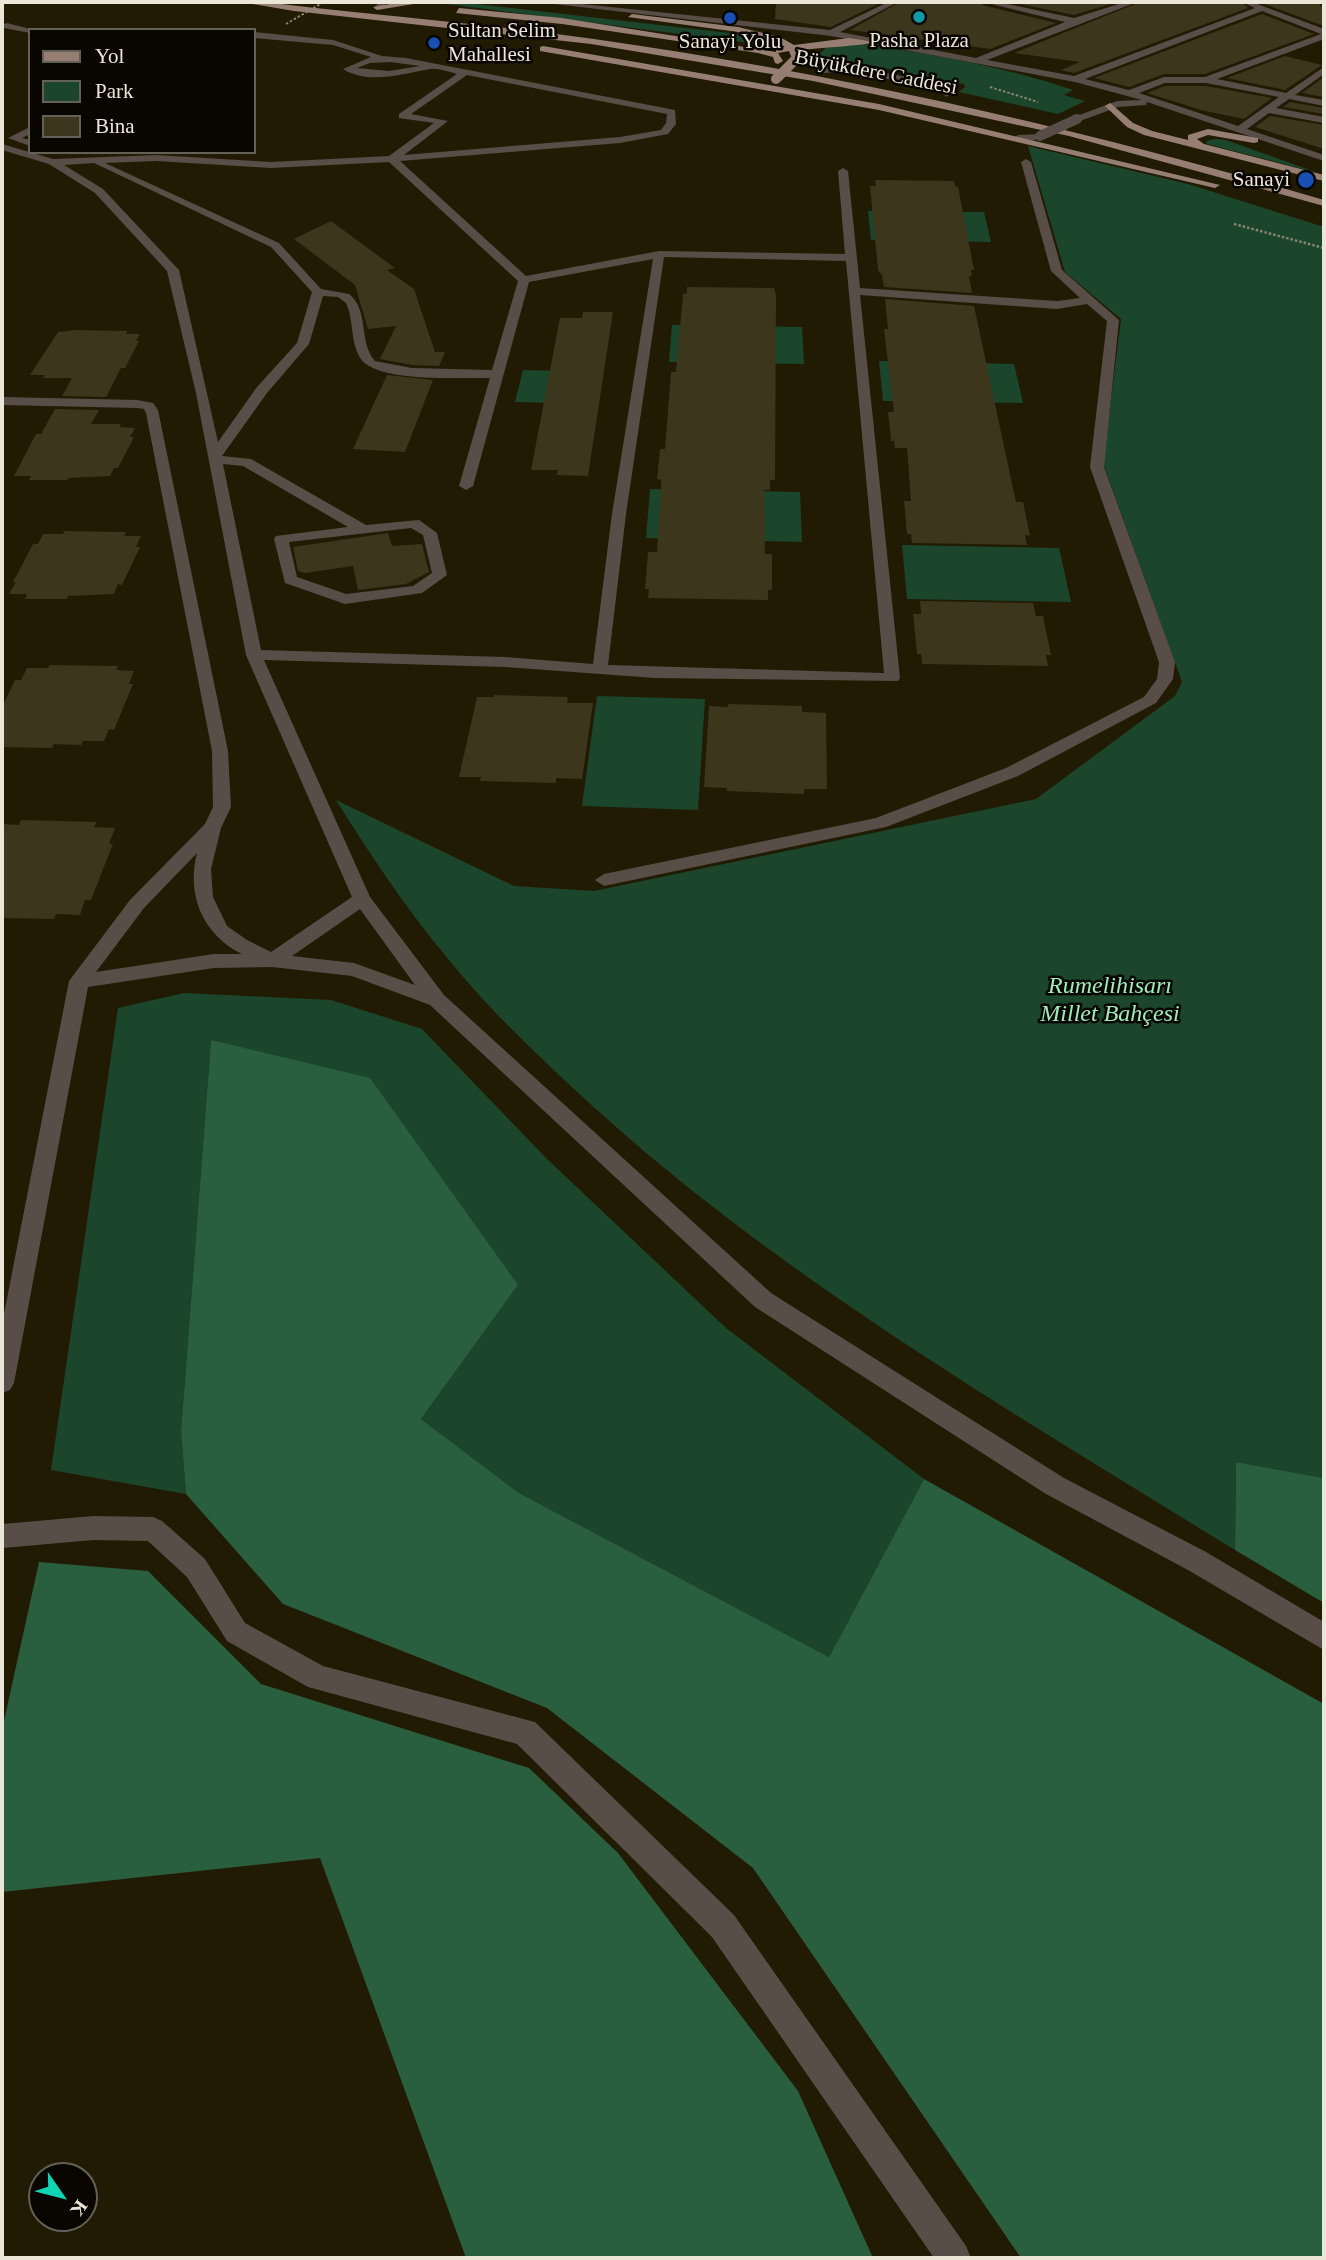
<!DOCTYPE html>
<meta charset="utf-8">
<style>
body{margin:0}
#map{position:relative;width:1326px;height:2260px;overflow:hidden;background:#211b04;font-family:"Times New Roman",serif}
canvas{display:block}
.frame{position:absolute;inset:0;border:4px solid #ebe7d8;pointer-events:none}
.legend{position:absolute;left:28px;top:28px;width:228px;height:126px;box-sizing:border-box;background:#090601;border:2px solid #636057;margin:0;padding:9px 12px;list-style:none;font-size:21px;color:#ebe7d8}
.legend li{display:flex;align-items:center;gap:14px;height:35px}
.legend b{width:35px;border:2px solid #636057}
.north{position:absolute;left:28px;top:2162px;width:70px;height:70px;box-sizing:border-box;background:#090601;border:2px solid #636057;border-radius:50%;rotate:125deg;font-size:19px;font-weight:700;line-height:28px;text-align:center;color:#ebe7d8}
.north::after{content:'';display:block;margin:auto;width:24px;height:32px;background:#10d5b4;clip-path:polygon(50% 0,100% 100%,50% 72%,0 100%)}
</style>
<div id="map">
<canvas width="1326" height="2260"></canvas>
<div class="frame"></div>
<ul class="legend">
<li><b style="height:9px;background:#977e73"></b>Yol</li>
<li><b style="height:19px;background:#1b462c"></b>Park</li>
<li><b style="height:19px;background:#3c361d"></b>Bina</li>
</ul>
<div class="north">K</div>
</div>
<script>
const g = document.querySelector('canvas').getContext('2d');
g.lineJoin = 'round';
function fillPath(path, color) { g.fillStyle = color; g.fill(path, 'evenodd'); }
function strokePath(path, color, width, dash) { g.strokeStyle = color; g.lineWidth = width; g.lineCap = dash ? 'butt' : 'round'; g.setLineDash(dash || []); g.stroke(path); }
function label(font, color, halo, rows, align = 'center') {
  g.font = font + ' "Times New Roman",serif'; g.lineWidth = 5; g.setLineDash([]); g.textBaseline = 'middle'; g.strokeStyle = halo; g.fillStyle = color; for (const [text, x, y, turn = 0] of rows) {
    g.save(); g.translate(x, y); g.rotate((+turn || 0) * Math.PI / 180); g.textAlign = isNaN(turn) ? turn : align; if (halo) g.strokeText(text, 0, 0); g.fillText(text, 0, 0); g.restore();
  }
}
const green = new Path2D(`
 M459,2L730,33L767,41L773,46L439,3Z
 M863,44C934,54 1005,67 1073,90L1064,95L1085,101L1058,114L959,92L965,87L964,84L818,55L826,48Z
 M1215,139L1226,140L1318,173L1207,144L1206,141Z
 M1028,146L1188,184L1324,227V1478L1236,1462L1235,1550C1006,1408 771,1273 573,1088C530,1048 486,1006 449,960C407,910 371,856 336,800L514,886L594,891L1036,799L1175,696L1182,682L1103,463L1121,319L1065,272Z
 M868,211L984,212L991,242L871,240Z
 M672,325L802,327L804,364L669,362Z
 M879,361L1014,364L1023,403L883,401Z
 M523,370L602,372L597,404L515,402Z
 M650,489L800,492L802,542L646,538Z
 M902,545L1059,548L1071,602L907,599Z
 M597,696L705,699L698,810L582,806Z
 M184,993L331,1000L422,1029L546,1158L726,1328L924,1479L829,1657L519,1493L421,1419L518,1285L211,1040L181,1431L186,1494L51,1470L118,1008Z`);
const forest = new Path2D(`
 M211,1040L370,1078L518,1285L421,1419L519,1493L829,1657L924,1479L1324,1704V2258H1021L753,1868L547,1708L283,1604L186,1494L181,1431Z
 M1236,1462L1324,1478V1603L1235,1550Z
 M39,1562L148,1571L261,1684L529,1768L618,1853L798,2091L873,2258H466L320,1858L2,1892V1730Z`);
const building = new Path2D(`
 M776,2H882L831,27L775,19Z
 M900,2H980L982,5L1056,23L990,49L850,30Z
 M1010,2H1117L1074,15Z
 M1140,2H1242L1248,8L1074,73L1061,70L1080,62L1014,53Z
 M1259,2H1316L1324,8V26Z
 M1262,14L1314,34L1205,74H1164L1129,87L1094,78Z
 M1285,56L1322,65L1285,90L1227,78Z
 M1324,77V97L1302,93Z
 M1165,86H1206L1272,98L1244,119L1201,110L1147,93Z
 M1290,102L1324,108V114L1283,107Z
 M1270,116L1324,125V149L1255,127Z
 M875,180L954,181L955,186L958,187L974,270H971L972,276H969L972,293L884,287L882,275L878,270L870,186H876Z
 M331,221L395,268L387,270L414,289L435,352H445L439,366L412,365L380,359L396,326L368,329L355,285L294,239Z
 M687,287L774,288L776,295L775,480H770V490H764L765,554H772V590H768V600L648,598L649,589H645L648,552H657L661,487V480L657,479L660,449H665L671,372H676L683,294H687Z
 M885,299L974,306L1014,493L1016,502H1023L1030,536L1025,535L1027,545L912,543L911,534H907L904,501H911L907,448H895L894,441H891L888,412H894L884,329H888Z
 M583,312H613L588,476L557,475L558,470H531L560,318H582Z
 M75,330L127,331L126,334H140L136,341H139L125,368H121L106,397L62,396L72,378H43L45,375H30L58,332Z
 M387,375L433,380L405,452L353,449Z
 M55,409L99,410L91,424H121L119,427L135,428L130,437H134L118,468H114L110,476L68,478L67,480H29L31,476H14L36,434H41Z
 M64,531L126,532L124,536H141L136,547H140L122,585L118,584L114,594L68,596L67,599H25L27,594H9L16,582H13L33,544H38L43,534H63Z
 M388,533L392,546L422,544L429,572L406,584L358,590L353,566L305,573L298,571L293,547Z
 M920,601L1033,603L1036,616H1043L1051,655H1046L1048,666L922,664L921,654H917L913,614H921Z
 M50,665L118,666L116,670L134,671L129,684H133L114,730L109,729L104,741H83L81,745L54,744L52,748L2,747V707L15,680H21L27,668H48Z
 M494,695L568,697L567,703H593L582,779L556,778V783L480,781L481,777H459L477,697H494Z
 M728,704L802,706V712L826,713L827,789H804V794L727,791V788L704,787L709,706L728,707Z
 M21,820L97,822L94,827L115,828L109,844H113L91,900H85L80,915L56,914L54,919L2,918V824L19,825Z`);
const pathFar1 = new Path2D(`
 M990,87L1038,102`);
const path = new Path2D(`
 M1234,224L1324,248`);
const minor = new Path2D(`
 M379,2H388L380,9H374Z
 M537,2H563L830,30L888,2H898L840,32L976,58L1065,22L983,2H998L1074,18L1125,2H1137L987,60L1074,76L1255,8L1244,3L1252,2L1324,29V39L1217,79L1286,93L1324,67V74L1295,95L1324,100V106L1289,99L1276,108L1324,117V123L1269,113L1247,129L1324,155V161L1147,102L1146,105L1118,107L1080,121H1074V117L1117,101L1142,100L1075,82L831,36ZM1262,11L1321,34L1205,77H1164L1129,90L1085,79ZM1165,83H1206L1279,97L1238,126L1139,93Z
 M1318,2H1324V5Z
 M7,23L34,30H30V33L4,28V24Z
 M254,32L333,40L382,56L406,58L675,110L676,124L668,134L620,143L400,161L526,276L659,251L845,254L838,171L843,168L848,171L860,288L1057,301L1080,298L1051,271L1021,162L1026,159L1031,162L1062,270L1119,320L1104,467L1175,662L1173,679L1156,703L1018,776L886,827L604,886L595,880L604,874L876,818L1006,768L1144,697L1157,679L1159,662L1090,467L1107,321L1087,304L1057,309L860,295L900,678L898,681L655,678L505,667L264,660L370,897L444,995L771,1293L1064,1478L1206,1552L1324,1622V1650L1188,1570L1046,1494L755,1307L430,1005L352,976L272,967L214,968L88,987L14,1383L10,1390L2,1393V1324L69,981L130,900L205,824L213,807L212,751L146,413L144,409L137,408L2,405V397L137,400L153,403L158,410L228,751L231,807L221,828L211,869L213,897L227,926L247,940L271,952L352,897L246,655L196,393L167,271L95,193L49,164L2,150V144L53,159L156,155L271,162L389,156L434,123L399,118V114L457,74C449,72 438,68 430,69C402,74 369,85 343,69L371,57L333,45L254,38ZM390,62L420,66L389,71L357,68L370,63ZM467,75L667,114L666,123L661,130L620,137L404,155L448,121L411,114ZM156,161L271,168L389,162L518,281L492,370L412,368L375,361C358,342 370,311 349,294L321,289L279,243L105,163ZM94,163L271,247L312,292L297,343L257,387L218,442L179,270L103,189L64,165ZM664,257L846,261L884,673L608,665L626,514ZM653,259L612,514L593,664L505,657L261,650L223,464L243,466L348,527L276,536L274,539L285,583L345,604L422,593L447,575L437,533L419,520L366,525L251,459L222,456L267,393L309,344L323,296L338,297L346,303C354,320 350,339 359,356C373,384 461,377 490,378L459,486L466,490L473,486L529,282ZM411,528L423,535L432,573L413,586L346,594L297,577L289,542ZM197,853C186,895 203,935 242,954H214L96,972L144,908ZM360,909L415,985L354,963L292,956Z
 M849,66L944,84L951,94L946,97L938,88L849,72L821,73L816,70L821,67Z
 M30,127V134L22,138L30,140V146L8,138Z
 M1044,134L1045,136C1038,141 1020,143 1013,138L1018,135Z
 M94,1516L153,1517L162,1521L205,1559L245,1623L323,1666L535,1722L734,1915L966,2246L971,2258H934L712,1937L517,1744L308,1687L227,1641L187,1577L148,1541L94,1540L2,1548V1524Z`);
const major = new Path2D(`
 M241,2H264C390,17 516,26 641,46C873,81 1100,134 1324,200V206L1069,136L813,81L591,44L294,11Z
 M401,2H426L377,10L373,7Z
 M459,8L562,18L776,52V48L785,47L774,41L738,32L628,17L632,14L738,27L780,37L794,45L849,38L875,42C871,45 809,49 797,50L801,59L796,62L793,61L789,51L778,53L783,61L778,64L775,63L773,57L758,53L562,24L456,13Z
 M543,46L879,104L1220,185L1215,188L879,110L540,51V47Z
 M1110,103L1133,123L1152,131L1188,140V135L1208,129L1258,138V142L1254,143L1208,135L1197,139L1204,144L1324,175V181L1144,135L1127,127L1105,106Z`);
const pathBridge = new Path2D(`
 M286,24L324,2`);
const minorBridge = new Path2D(`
 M1040,136L1077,119`);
const majorBridge = new Path2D(`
 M776,79L796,59`);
const markers = [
 [919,17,7,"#0f9aa8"],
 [730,18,7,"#1a4fb4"],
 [434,43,7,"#1a4fb4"],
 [1306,180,9,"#1a4fb4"]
];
const farPoinames = [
 ["Sultan Selim",448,31,"left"],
 ["Mahallesi",448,55,"left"],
 ["Pasha Plaza",919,41],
 ["Sanayi Yolu",730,42],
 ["Sanayi",1290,180,"right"]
];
const farStreetnames = [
 ["Büyükdere Caddesi",876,73,11]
];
const parkNames = [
 ["Rumelihisarı",1110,987],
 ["Millet Bahçesi",1110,1015]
];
fillPath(green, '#1b462c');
fillPath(forest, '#295e3e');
fillPath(building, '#3c361d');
strokePath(pathFar1, '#898471', 2, [2.5, 2]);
strokePath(path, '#898471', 2.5, [2.5, 2]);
fillPath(minor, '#594d48');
fillPath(major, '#977e73');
strokePath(pathBridge, '#898471', 2, [2.5, 2]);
strokePath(minorBridge, '#594d48', 10);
strokePath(majorBridge, '#977e73', 10);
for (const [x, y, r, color] of markers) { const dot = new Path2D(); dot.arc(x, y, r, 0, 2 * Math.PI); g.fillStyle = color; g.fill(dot); strokePath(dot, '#090601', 2.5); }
label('21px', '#ebe7d8', '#090601', farPoinames);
label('21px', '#ebe7d8', '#090601', farStreetnames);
label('italic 24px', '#9cedb8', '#090601', parkNames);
</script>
